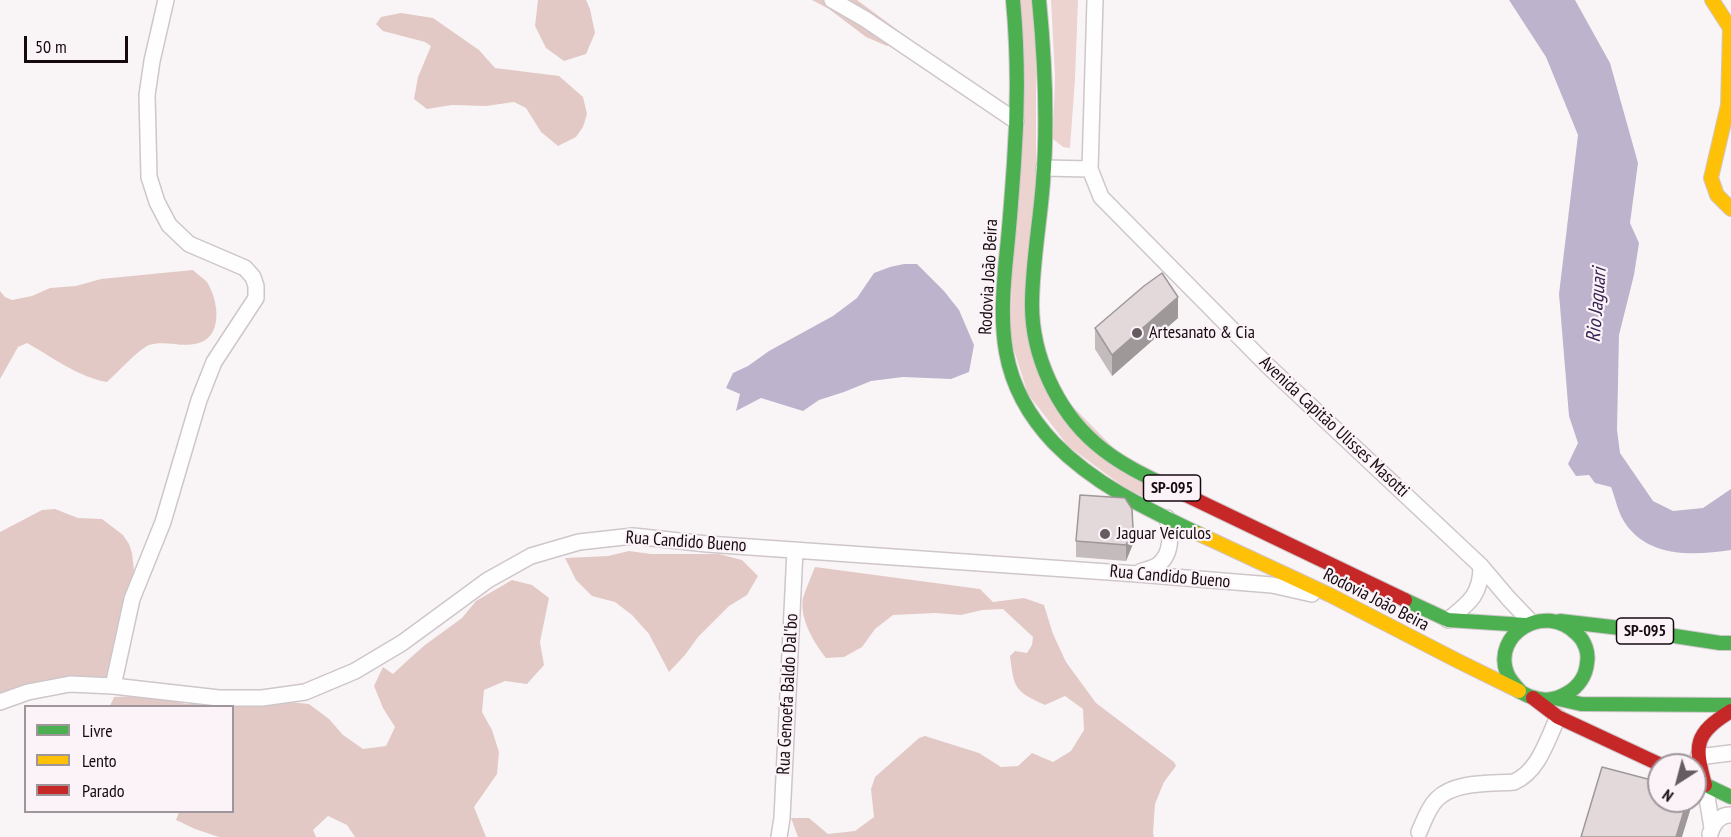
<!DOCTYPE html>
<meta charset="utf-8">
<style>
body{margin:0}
#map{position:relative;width:1731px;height:837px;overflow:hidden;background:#f9f5f7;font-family:"PT Sans Narrow",sans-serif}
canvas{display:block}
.legend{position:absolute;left:24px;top:705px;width:210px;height:108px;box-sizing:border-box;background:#fbf3f7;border:2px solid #9f969b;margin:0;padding:8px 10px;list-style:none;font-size:18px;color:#160a10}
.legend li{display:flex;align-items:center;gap:12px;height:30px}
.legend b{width:30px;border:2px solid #9f969b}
.north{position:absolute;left:1647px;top:753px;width:60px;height:60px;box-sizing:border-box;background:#fbf3f7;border:2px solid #9f969b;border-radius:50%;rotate:216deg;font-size:16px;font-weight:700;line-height:24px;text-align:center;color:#160a10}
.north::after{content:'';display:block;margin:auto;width:21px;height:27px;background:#655c61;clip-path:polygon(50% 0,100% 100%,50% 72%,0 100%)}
.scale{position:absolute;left:24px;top:36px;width:104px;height:27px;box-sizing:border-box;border:3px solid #160a10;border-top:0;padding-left:8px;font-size:18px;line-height:21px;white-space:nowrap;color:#160a10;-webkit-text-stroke:4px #fbf3f7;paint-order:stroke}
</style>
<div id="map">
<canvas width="1731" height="837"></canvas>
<ul class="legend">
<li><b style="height:8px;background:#4caf50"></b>Livre</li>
<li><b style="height:8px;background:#ffc107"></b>Lento</li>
<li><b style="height:8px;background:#c62828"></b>Parado</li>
</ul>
<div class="north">N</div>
<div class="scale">50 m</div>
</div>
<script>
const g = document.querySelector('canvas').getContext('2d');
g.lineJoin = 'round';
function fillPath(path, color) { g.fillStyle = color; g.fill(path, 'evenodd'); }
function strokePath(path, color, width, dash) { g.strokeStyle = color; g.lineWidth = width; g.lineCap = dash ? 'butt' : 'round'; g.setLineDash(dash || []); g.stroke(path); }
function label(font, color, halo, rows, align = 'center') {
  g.font = font + ' "PT Sans Narrow",sans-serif'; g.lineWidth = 4.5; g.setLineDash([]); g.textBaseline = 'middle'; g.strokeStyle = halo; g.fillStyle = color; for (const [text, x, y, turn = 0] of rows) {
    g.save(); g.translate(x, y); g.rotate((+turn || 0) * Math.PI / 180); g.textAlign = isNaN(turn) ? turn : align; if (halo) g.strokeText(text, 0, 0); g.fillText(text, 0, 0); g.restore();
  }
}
const green = new Path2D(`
 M1021,0H1033L1036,32V369L1151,486L1146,498L1128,490L1068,446L1028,394L1010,338Z
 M1051,0H1078L1075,79L1070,148L1063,147L1053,139L1055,77Z`);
const forest = new Path2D(`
 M538,0H586L590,9L595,33L586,54L564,61L546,48L535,26Z
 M812,0H857L907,37L887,46L866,37L829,9Z
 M401,13L433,18L479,50L495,68L559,76L583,97L587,114L583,127L576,137L558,146L541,132L526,108L514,102L486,106L452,105L427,109L414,99L418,77L431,46L425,42L383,31L376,24L381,17Z
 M193,270C197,274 203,278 207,282C219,301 224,339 195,344C180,347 164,340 149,345C139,349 116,374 107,382C78,377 52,357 27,343L18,347L0,379V291L5,297L12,300L32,296L50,288L76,286L101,279Z
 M55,509L78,518L102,519L123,535L129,544L132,553L135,579L113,686L69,684L0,702V532L42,510Z
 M629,551L651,554H719L742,560L758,576L747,595L729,606L698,637L685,655L669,672L649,634L632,615L615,602L592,596L576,580L565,558L608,556Z
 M815,567L980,589L993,602L1024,598L1044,605L1053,634L1066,662L1096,703L1174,762L1176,766L1164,782L1155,804L1153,833L1154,837H798L791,818H809L828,834L855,831L874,817L871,789L875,777L919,738L925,736L979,753L1001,767L1018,766L1032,753L1053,762L1071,751L1084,730L1083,709L1065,696L1045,705C1014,691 1014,688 1010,656L1015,651L1027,653L1032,645L1033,637L1003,609L982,610L961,615L935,613L893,615L875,629L862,647L844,657L826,658C814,643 799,618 803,598C806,588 811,577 815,567Z
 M512,580L532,585L549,598L540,642L544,665L527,684L505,681L484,690L482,712L492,730L499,752L497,774L474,807L486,837H355L347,825L328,816L313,830L316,837H219L195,829L176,820L179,812H232V706H110L114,697L141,696L165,699L186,704L209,701L262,699L309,704L329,719L343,735L363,749L386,746L395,727L383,708L374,686L383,667L393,674L408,660L425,645L462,618L476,601Z`);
const water = new Path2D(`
 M1509,0H1575L1610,63L1638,163L1630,223L1639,243L1634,275L1619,335L1617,430L1620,453L1653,501L1673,511L1703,508L1731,489V550C1692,556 1644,558 1622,518C1617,508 1615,497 1611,487L1595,483L1589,475L1576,476L1568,464L1578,443L1569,416L1559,294L1578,135L1546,57Z
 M904,264H917L944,291L959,310L974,345L969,372L951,379L903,377L871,381L844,392L819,400L803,411L761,398L736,411L740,394L726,388L733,373L748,366L769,351L833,316L857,298L874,273L890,267Z`);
const street = new Path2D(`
 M832,0L865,19L1016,121
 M1095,0L1090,169L1101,197L1268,366L1481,566L1509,599L1531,622
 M1044,168L1090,169
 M1140,572C1145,570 1154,568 1158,565C1173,553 1171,534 1167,518
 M1448,620C1469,603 1481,595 1481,566
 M113,686L132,599L163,522L199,400L214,362L256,298V286L253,277L245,268L189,244L169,225L157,202L149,177L147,95L152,61L166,0
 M0,702L28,692L70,684L113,686L219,698H262L305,692L355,671L402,643L488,580L531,556L579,542L633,536L707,544L1137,574L1272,585L1312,594
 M1698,757L1731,753
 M1705,785L1712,828
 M1419,832C1424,821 1428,808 1437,799C1455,781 1490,784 1514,782C1539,771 1547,740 1558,717
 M1710,834C1713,824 1720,814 1731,815
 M779,837L782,818L795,550`);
const fast = new Path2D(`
 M1013,0C1018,54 1018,109 1014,163C1012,192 1010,220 1007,249C999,326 997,383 1054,443C1095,485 1147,509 1199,534
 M1039,0C1045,61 1048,121 1043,182C1040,223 1032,264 1032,305C1032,356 1057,410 1095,443C1121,466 1154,480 1186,495
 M1405,600L1448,620L1525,625
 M1560,621L1629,629L1720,643H1731
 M1519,691C1523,693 1527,696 1532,697C1555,706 1585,689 1587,663C1589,653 1585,641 1577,634C1544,601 1492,635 1507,673C1510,681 1516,686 1521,692
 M1559,699L1581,704L1731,705
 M1695,780L1731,797`);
const slow = new Path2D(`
 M1712,0L1730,28L1728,105L1711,178L1717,195L1731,209
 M1199,534L1330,595L1458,661L1519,691`);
const jam = new Path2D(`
 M1186,495L1405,600
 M1533,698L1558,717L1661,765
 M1705,785C1694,745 1694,734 1731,711`);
const wall = new Path2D(`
 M1178,318L1112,376L1095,349V328Z
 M1076,541L1133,544L1126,561L1076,557Z`);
const shadedWall = new Path2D(`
 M1178,297V318L1112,376V355Z
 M1133,528V544L1126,561V545Z
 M1687,801H1690V811L1682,837H1676Z`);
const building = new Path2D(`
 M1162,273L1178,297L1112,355L1095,328L1144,286Z
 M1080,495L1125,498L1132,509L1133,528L1126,545L1076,541Z
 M1602,767L1659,782V801H1687L1676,837H1581Z`);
const markers = [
 [1137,333,6,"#655c61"],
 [1105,534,6,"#655c61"]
];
const shields = [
 [1172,488,57],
 [1645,631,57]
];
const shieldNames = [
 ["SP-095",1172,488],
 ["SP-095",1645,631]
];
const streetNames = [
 ["Rodovia João Beira",989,277,-87],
 ["Avenida Capitão Ulisses Masotti",1334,427,43],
 ["Rua Candido Bueno",686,542,4],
 ["Rua Candido Bueno",1170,577,5],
 ["Rodovia João Beira",1376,600,27],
 ["Rua Genoefa Baldo Dal'bo",788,694,-87]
];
const poiNames = [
 ["Artesanato & Cia",1149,333],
 ["Jaguar Veículos",1117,534]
];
const waterNames = [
 ["Rio Jaguari",1597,305,-85]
];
fillPath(green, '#ecd3cf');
fillPath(forest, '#e3c9c5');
fillPath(water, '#bdb3cd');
strokePath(street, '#cfc6ca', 18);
strokePath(fast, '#cfc6ca', 16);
strokePath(slow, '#cfc6ca', 16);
strokePath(jam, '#cfc6ca', 16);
strokePath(street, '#fefefe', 15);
strokePath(fast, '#4caf50', 14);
strokePath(slow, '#ffc107', 14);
strokePath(jam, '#c62828', 14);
fillPath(wall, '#c3bbbc');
fillPath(shadedWall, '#9f9899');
fillPath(building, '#e3d9db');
strokePath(building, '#9f9899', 1.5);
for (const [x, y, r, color] of markers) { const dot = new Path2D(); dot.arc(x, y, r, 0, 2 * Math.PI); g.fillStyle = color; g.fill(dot); strokePath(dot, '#fbf3f7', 2); }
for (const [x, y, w] of shields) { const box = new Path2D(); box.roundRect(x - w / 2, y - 13, w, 26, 4.5); g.fillStyle = '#fbf3f7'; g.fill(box); strokePath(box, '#160a10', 1.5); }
label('bold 16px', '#160a10', null, shieldNames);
label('18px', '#160a10', '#fbf3f7', streetNames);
label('18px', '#160a10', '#fbf3f7', poiNames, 'left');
label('italic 20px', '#372453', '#fbf3f7', waterNames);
</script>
